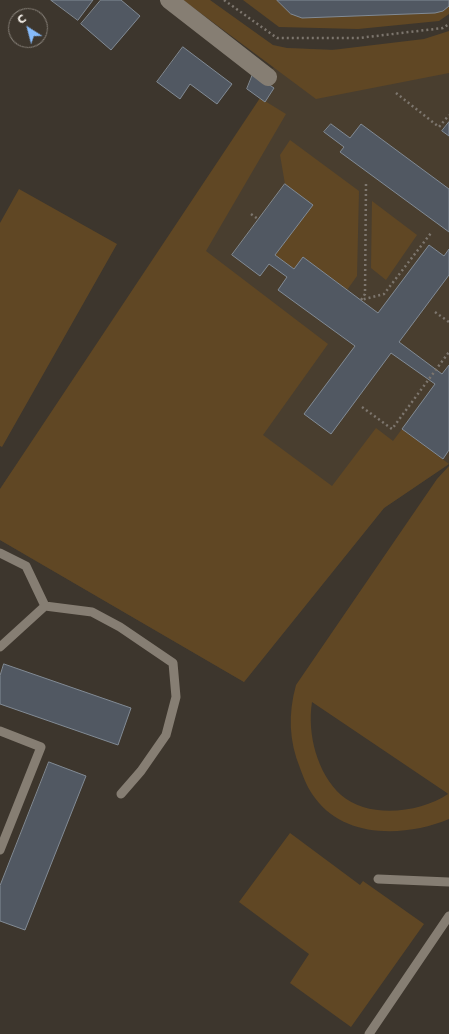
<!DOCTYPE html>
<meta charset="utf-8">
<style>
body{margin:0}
#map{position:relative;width:449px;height:1034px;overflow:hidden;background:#3d362d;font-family:Commissioner,sans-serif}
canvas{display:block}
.north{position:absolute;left:8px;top:8px;width:40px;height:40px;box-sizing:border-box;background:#3d362d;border:1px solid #88827a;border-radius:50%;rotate:324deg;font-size:11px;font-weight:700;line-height:16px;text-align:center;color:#f8f3ed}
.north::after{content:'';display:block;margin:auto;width:14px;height:18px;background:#86bbfb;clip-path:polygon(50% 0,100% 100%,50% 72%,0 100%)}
</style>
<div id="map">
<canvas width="449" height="1034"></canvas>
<div class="north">С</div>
</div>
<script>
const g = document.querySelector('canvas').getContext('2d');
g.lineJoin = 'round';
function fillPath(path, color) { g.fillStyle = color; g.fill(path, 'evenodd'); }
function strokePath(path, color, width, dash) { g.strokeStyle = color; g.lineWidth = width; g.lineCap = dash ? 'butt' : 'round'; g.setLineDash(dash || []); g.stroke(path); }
const built = new Path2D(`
 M449,43V464L384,508L244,682L0,540V489L265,102L274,88L264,81L287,48L401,52Z`);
const green = new Path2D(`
 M183,0H210L273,45L287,48L332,50L424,39L449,31V73L316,99Z
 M243,0H277L291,14L302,18L435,13L449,6V14L439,21L358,29L279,27Z
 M260,98L286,114L206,251L328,344L263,435L332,486L376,428L393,441L402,429L449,464L384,508L244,682L0,540V489Z
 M290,140L359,191L357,276L347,290L303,257L294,269L275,255L313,205L285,184L280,155Z
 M19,189L117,244L2,447L0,446V223Z
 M372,201L417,235L386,280L371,268Z
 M449,466V819C406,837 345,839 315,798C308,789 304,779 300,768C289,741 288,714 296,685L437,479ZM312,702L447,793L448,794C420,813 368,819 341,795C317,773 307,734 312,702Z
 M290,833L360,885L363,881L424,924L351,1027L290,983L309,954L239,902Z`);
const building = new Path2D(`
 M51,0H93L78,20Z
 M101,0H121L140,16L111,50L81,24Z
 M277,0H449V6L443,11L435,13L302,18L291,14Z
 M183,47L232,84L217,104L190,84L180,99L157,82Z
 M253,74L274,88L265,102L247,89Z
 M449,122V136L442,131Z
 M331,124L350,138L361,124L449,189V232L340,152L344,147L324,132Z
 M285,184L313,205L275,255L294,269L303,257L378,313L429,245L444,256L449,249V275L399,342L442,374L449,365V450L443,459L402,429L435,384L391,353L331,434L304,414L355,346L278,290L287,277L269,264L260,276L232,255Z
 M4,664L131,708L118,745L0,704V676Z
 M49,762L86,776L25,930L0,921V886Z`);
const path = new Path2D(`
 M224,0L277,38H359L443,28L449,24
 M396,93L439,127L449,115
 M366,184L365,294L361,300L384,294L431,233
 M251,214L258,219
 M435,312L449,322
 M362,407L392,429L449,352`);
const service = new Path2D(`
 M0,553L26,566L45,606
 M0,647L45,606L92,612L120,627L173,663L176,697L166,735L141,771L121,794
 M0,731L41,747L0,850
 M378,879L449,882
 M369,1034L449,916`);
const minor = new Path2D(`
 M169,0L268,77`);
fillPath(built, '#493e2f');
fillPath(green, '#604724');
fillPath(building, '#515862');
strokePath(building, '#828b95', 1);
strokePath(path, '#7d766e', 2.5, [2, 3]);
strokePath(service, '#867e73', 9);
strokePath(minor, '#867e73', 18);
</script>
